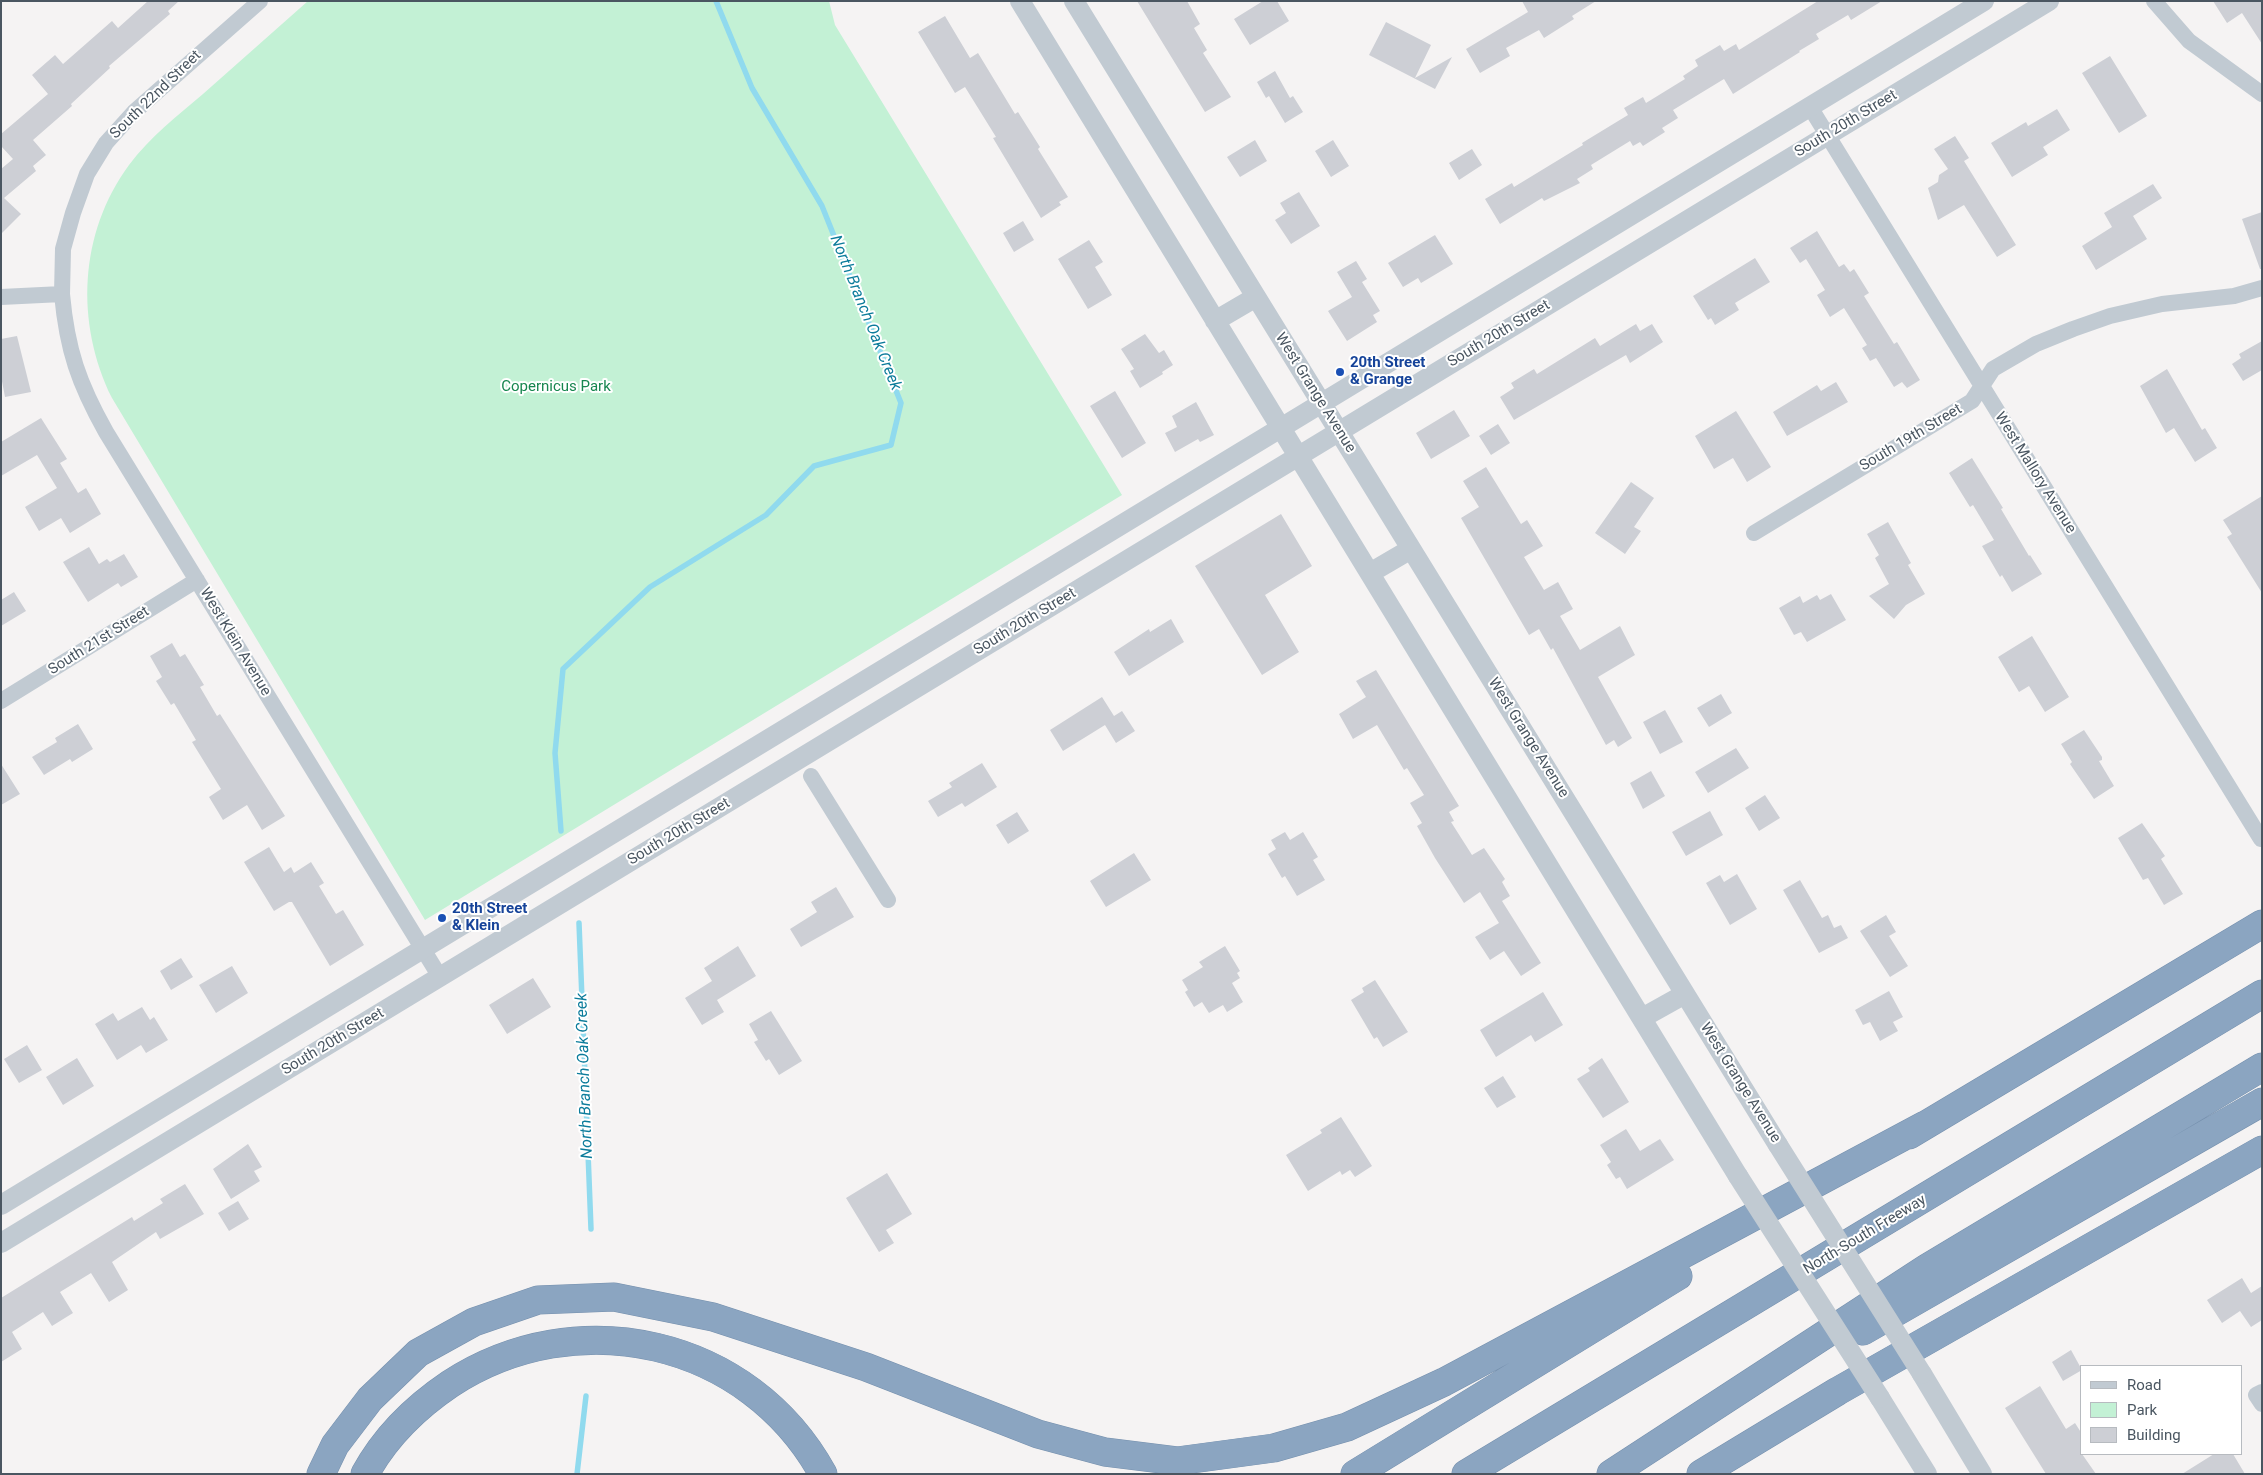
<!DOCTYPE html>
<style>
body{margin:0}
#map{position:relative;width:2263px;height:1475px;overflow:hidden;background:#f5f3f3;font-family:Roboto,sans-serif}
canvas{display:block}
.frame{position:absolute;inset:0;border:2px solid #4a5661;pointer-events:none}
.legend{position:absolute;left:2080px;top:1365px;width:162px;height:90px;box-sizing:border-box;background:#fff;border:1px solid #b7bbc0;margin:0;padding:6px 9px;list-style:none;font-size:15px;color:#4a5661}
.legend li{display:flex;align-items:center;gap:10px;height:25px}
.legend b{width:25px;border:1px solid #b7bbc0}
</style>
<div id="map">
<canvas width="2263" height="1475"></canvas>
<div class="frame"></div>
<ul class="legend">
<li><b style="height:6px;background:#c1cad2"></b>Road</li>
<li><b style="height:14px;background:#c3f1d5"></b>Park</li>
<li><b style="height:14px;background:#cdcfd5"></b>Building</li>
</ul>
</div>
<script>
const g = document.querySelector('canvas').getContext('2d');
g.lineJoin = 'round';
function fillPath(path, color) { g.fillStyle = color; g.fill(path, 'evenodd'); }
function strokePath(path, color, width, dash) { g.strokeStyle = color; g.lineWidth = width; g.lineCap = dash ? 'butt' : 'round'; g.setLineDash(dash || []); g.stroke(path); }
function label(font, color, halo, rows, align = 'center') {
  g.font = font + ' Roboto,sans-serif'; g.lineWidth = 4; g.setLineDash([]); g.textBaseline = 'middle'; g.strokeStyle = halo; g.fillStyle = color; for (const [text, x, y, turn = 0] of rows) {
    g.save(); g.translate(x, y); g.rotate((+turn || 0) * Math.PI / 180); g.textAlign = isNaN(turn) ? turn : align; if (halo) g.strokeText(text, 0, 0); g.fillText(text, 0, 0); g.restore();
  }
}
const green = new Path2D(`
 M308,1H829L835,25L1122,495L425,920L112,398C75,323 79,233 129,165C150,137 177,116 203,94C238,63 273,32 308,1Z`);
const stream = new Path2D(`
 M561,831L555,753L563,669L650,587L766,515L814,466L891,445L901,403L822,206L752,88L716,1
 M579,923L591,1229
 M577,1474L586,1396`);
const building = new Path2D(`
 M148,1H179L168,11L170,14L109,66L110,68L71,104L72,106L33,140L46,155L33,166L36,171L4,198L21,214L1,234V169L13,159L1,146V134L48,94L32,75L55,55L63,64L112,21L118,28Z
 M1137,1H1187L1200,24L1194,28L1207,50L1203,53L1231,97L1205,112Z
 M1263,1H1277L1289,21L1250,45L1234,19Z
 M1522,1H1596L1572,16L1574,19L1544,38L1539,30L1506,48L1510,56L1480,73L1466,49L1528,12Z
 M1818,1H1882L1851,20L1848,15L1816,34L1819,39L1799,51L1800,52L1733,94L1724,79L1673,110L1678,118L1662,128L1665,132L1643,146L1640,142L1633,146L1630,141L1591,165L1593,169L1577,179L1580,183L1544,201L1542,198L1500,224L1485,199L1512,183L1514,187L1583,145L1582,143L1628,115L1624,108L1643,97L1646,103L1685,79L1683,76L1698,66L1695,60L1720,45L1724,51L1736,44L1739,50Z
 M2213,1H2262V44L2242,13L2227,23Z
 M945,16L970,58L978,53L1015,114L1018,112L1040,147L1038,149L1068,197L1059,202L1061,205L1041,218L993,138L996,137L965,87L955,93L918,32Z
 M1386,22L1431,45L1415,78L1452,57L1435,89L1369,55Z
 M2110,56L2147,116L2119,133L2082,73Z
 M1275,71L1290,98L1293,96L1303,112L1285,123L1269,96L1266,98L1257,82Z
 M2057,109L2070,130L2043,147L2048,155L2012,177L1991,143L2026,122L2028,126Z
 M1955,136L1969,158L1964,161L2016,245L1997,257L1964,205L1938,220L1928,188L1938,182L1939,175L1948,169L1934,149Z
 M1255,140L1267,161L1240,177L1227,157Z
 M1333,140L1349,166L1331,177L1315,151Z
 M1472,149L1482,165L1459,180L1449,163Z
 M2153,184L2162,198L2133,216L2147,239L2096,270L2082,246L2112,227L2104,213Z
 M1299,192L1320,226L1291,244L1275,220L1286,213L1280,203Z
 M2262,212V269H2260L2242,219Z
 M1023,221L1034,240L1014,252L1003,233Z
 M1817,231L1839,267L1844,264L1850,272L1854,269L1869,293L1864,296L1894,344L1897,342L1920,380L1907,388L1902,382L1894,387L1876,358L1870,361L1862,348L1867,345L1844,308L1830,317L1817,295L1825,290L1806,259L1800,263L1790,248Z
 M1435,235L1453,264L1421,283L1418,278L1403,287L1388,263Z
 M1089,240L1103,262L1095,267L1112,295L1088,309L1058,259Z
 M1755,258L1770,282L1735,303L1739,310L1715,325L1711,318L1708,320L1693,296Z
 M1356,261L1367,279L1362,282L1380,311L1373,315L1377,322L1347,341L1328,311L1352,297L1337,272Z
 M1636,324L1640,331L1652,324L1663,342L1630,363L1626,355L1514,420L1500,397L1514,388L1511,383L1534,369L1537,374L1595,338L1600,346Z
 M1145,334L1159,353L1164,350L1173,365L1162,372L1163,374L1140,388L1130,371L1134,369L1121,349Z
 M17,336L31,392L5,397L1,376V339Z
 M2262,341V370L2243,381L2232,364L2241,358L2239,354Z
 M2167,369L2202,430L2205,428L2217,448L2195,462L2174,428L2166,433L2140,386Z
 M1836,382L1848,402L1787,436L1773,412L1817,385L1821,391Z
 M1115,391L1146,443L1122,458L1090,406Z
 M1196,402L1214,435L1200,442L1198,439L1175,452L1165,433L1177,427L1172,416Z
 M1454,410L1470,436L1431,459L1416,433Z
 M1736,411L1771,467L1747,482L1733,458L1714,469L1695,436Z
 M41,418L67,459L60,463L78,493L86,488L101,514L70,533L61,518L39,531L25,507L57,488L37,455L1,476V442Z
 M1498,424L1510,443L1491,455L1479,436Z
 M1972,458L2003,508L2001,509L2029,556L2030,555L2042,574L2012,592L2002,575L2000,577L1982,546L1994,540L1973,505L1970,507L1949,473Z
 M1486,467L1521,524L1527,520L1543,546L1524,557L1544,590L1558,582L1573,609L1560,616L1580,650L1620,626L1635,655L1598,677L1632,738L1618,747L1614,740L1606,745L1553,648L1551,650L1539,629L1529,635L1461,518L1479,507L1463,481Z
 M1631,482L1654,498L1634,527L1641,531L1625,554L1595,533Z
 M2262,496V593L2227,537L2232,534L2223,520Z
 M1281,514L1312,566L1265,595L1299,652L1262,675L1195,566Z
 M1888,522L1911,563L1908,565L1925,594L1906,605L1894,619L1869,596L1889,584L1875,558L1879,555L1867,534Z
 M89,547L99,564L107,559L110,562L124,554L138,577L121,587L118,583L88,602L63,562Z
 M14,592L26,611L1,626V600Z
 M1831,594L1846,620L1807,642L1801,632L1794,635L1779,608L1800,596L1803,603L1817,595L1820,600Z
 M1171,619L1184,642L1129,676L1114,652L1149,629L1150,632Z
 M2032,636L2069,697L2045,712L2029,686L2019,692L1998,657Z
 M172,643L180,657L185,654L204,685L200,687L217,716L220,714L285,816L262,830L247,805L223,820L209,797L221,789L192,742L196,740L174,703L171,705L156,681L162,677L150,656Z
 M1376,670L1459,806L1449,812L1454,821L1451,822L1472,855L1484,848L1505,879L1502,882L1510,896L1502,901L1541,963L1521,976L1504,951L1490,960L1475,937L1499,923L1480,892L1464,903L1435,858L1417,826L1422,823L1410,803L1424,795L1407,768L1404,770L1377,725L1353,739L1339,714L1366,697L1356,681Z
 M1721,694L1732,713L1709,727L1697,708Z
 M1102,697L1114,716L1122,711L1135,731L1116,743L1105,725L1063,751L1050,730Z
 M1665,710L1683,742L1660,754L1643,722Z
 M78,724L93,749L72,762L70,759L44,775L32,757L57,742L55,738Z
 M2084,730L2102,757V760L2099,761L2114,786L2094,799L2070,764L2072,762L2061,744Z
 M1736,748L1749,768L1708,793L1695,772Z
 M982,763L997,787L965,807L962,803L938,817L928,801L952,787L949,783Z
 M1,764L20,794L1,805Z
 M1651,771L1665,796L1643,809L1630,783Z
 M1765,795L1780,818L1759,831L1745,808Z
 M1710,811L1723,835L1686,856L1672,832Z
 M1017,812L1029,831L1008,844L996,825Z
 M2142,823L2165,856L2161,859L2183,894L2164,905L2148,878L2143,880L2118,838Z
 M1285,832L1290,840L1303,832L1318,857L1313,860L1325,880L1297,896L1285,876L1282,878L1268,854L1276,849L1271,840Z
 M269,847L284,872L291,867L294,873L311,862L324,883L319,886L336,914L343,910L364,945L330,966L292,902H289L274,911L244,862Z
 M1134,853L1151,880L1106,907L1090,881Z
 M1737,874L1757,909L1730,925L1706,883L1720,875L1724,882Z
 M1800,880L1822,918L1828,915L1834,928L1841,925L1848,938L1819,953L1783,890Z
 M836,887L854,917L801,947L790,929L817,912L811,902Z
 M1886,915L1896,932L1889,936L1908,966L1890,977L1860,931Z
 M738,946L756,976L717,1000L724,1012L702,1025L685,998L712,981L704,968Z
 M1225,946L1240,971L1237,973L1240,978L1232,983L1243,1002L1227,1012L1223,1005L1209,1013L1202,1002L1194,1007L1185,992L1188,990L1182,980L1203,967L1199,962Z
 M181,958L193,977L171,990L160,971Z
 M232,966L248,993L216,1013L199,985Z
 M533,978L551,1007L507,1034L489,1005Z
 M1375,980L1408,1032L1383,1047L1377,1037L1374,1039L1351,1000L1364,992L1362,988Z
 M1889,991L1903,1017L1893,1022L1898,1031L1880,1041L1870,1022L1863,1025L1855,1010Z
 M1543,992L1563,1025L1535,1042L1531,1035L1496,1057L1480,1030Z
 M142,1007L150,1020L154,1017L168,1040L146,1053L141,1045L117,1060L95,1024L113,1013L118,1021Z
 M771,1011L802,1061L779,1075L769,1059L766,1061L754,1042L758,1040L749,1024Z
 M27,1045L42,1070L19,1083L4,1059Z
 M77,1058L94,1086L63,1105L46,1077Z
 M1602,1058L1629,1102L1603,1118L1577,1079L1590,1071L1588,1068Z
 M1503,1076L1516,1097L1497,1108L1484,1088Z
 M1341,1117L1372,1166L1355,1177L1350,1170L1342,1175L1340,1171L1308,1191L1286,1155L1322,1133L1320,1130Z
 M1626,1129L1640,1151L1660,1139L1674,1160L1627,1189L1620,1177L1616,1179L1607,1165L1611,1162L1600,1145Z
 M248,1144L262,1167L254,1171L260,1181L231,1199L213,1169Z
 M887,1173L912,1214L886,1230L894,1243L879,1252L846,1198Z
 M185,1184L204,1214L160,1239L156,1232L112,1262L128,1290L109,1302L91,1273L60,1292L73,1313L52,1326L43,1312L12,1332L22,1349L1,1362V1298L132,1217L134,1221L163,1203L160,1199Z
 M238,1201L249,1219L229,1231L218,1213Z
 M2242,1278L2251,1293L2262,1286V1320L2251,1327L2240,1311L2222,1323L2207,1300Z
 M2071,1350L2082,1370L2063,1381L2052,1362Z
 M2040,1386L2066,1429L2075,1423L2082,1434V1454L2096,1474H2046L2021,1434L2005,1408Z
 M2214,1454H2233L2245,1474H2182Z`);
const minor = new Path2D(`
 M2154,1L2189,41L2262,94
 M1810,107L2261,839
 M62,294C67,350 79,384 106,432L440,977
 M1,297L62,294L63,249L73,213L87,174L106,143L134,112L260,1
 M1754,533L1972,401L1993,369L2036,344L2073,329L2110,316L2162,304L2234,296L2262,288
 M1,701L197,580
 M811,776L888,900
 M2262,1392L2256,1395L2262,1404`);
const tertiary = new Path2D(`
 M1020,1L1738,1176
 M1074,1L1778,1145
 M1215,321L1256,297
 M1370,573L1411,549
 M1642,1018L1685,994
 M1,1205L1984,1
 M1,1243L2049,1
 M1922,1374L1982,1474
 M1880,1398L1927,1474`);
const motorway = new Path2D(`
 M1909,1135L2262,924
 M1863,1331L2262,1102
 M321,1474L335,1445L370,1399L418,1353L474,1322L538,1300L614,1297L713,1317L866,1367L1038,1434L1105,1452L1177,1461L1274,1448L1347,1427L1444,1382L1925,1125
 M365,1474C385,1437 416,1407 450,1384C577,1301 749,1339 823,1474
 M1355,1474L1678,1276
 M1466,1474L2262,994
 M1611,1474L1927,1268L2262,1067
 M1701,1474L1838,1391L2262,1150`);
const tertiaryBridge = new Path2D(`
 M1778,1145L1922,1374
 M1738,1176L1880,1398`);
const markers = [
 [1340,372,5,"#1a4fb4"],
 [442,918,5,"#1a4fb4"]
];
const streetNames = [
 ["South 22nd Street",156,95,-44],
 ["South 20th Street",1846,124,-31],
 ["South 20th Street",1499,334,-31],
 ["West Grange Avenue",1315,393,58],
 ["South 19th Street",1911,438,-31],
 ["West Mallory Avenue",2035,473,58],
 ["South 20th Street",1025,622,-31],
 ["South 21st Street",99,641,-32],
 ["West Klein Avenue",235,642,59],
 ["West Grange Avenue",1528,738,58],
 ["South 20th Street",679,832,-31],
 ["South 20th Street",333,1042,-31],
 ["West Grange Avenue",1740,1083,58],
 ["North-South Freeway",1865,1235,-31]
];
const transitNames = [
 ["20th Street",1350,363],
 ["& Grange",1350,380],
 ["20th Street",452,909],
 ["& Klein",452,926]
];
const parkNames = [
 ["Copernicus Park",556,387]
];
const waterNames = [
 ["North Branch Oak Creek",865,313,68],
 ["North Branch Oak Creek",585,1076,-92]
];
fillPath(green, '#c3f1d5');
strokePath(stream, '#90daee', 5.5);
fillPath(building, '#cdcfd5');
strokePath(motorway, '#7690ad', 29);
strokePath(minor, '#c1cad2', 16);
strokePath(tertiary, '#c1cad2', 20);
strokePath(motorway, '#8ba5c1', 28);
strokePath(tertiaryBridge, '#c1cad2', 20);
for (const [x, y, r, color] of markers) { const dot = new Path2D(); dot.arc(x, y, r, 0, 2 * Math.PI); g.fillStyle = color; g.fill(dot); strokePath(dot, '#fff', 2); }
label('15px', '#4a5661', '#fff', streetNames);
label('bold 15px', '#164399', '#fff', transitNames, 'left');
label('15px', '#17864f', '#fff', parkNames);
label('italic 16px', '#0c7c9b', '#fff', waterNames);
</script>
